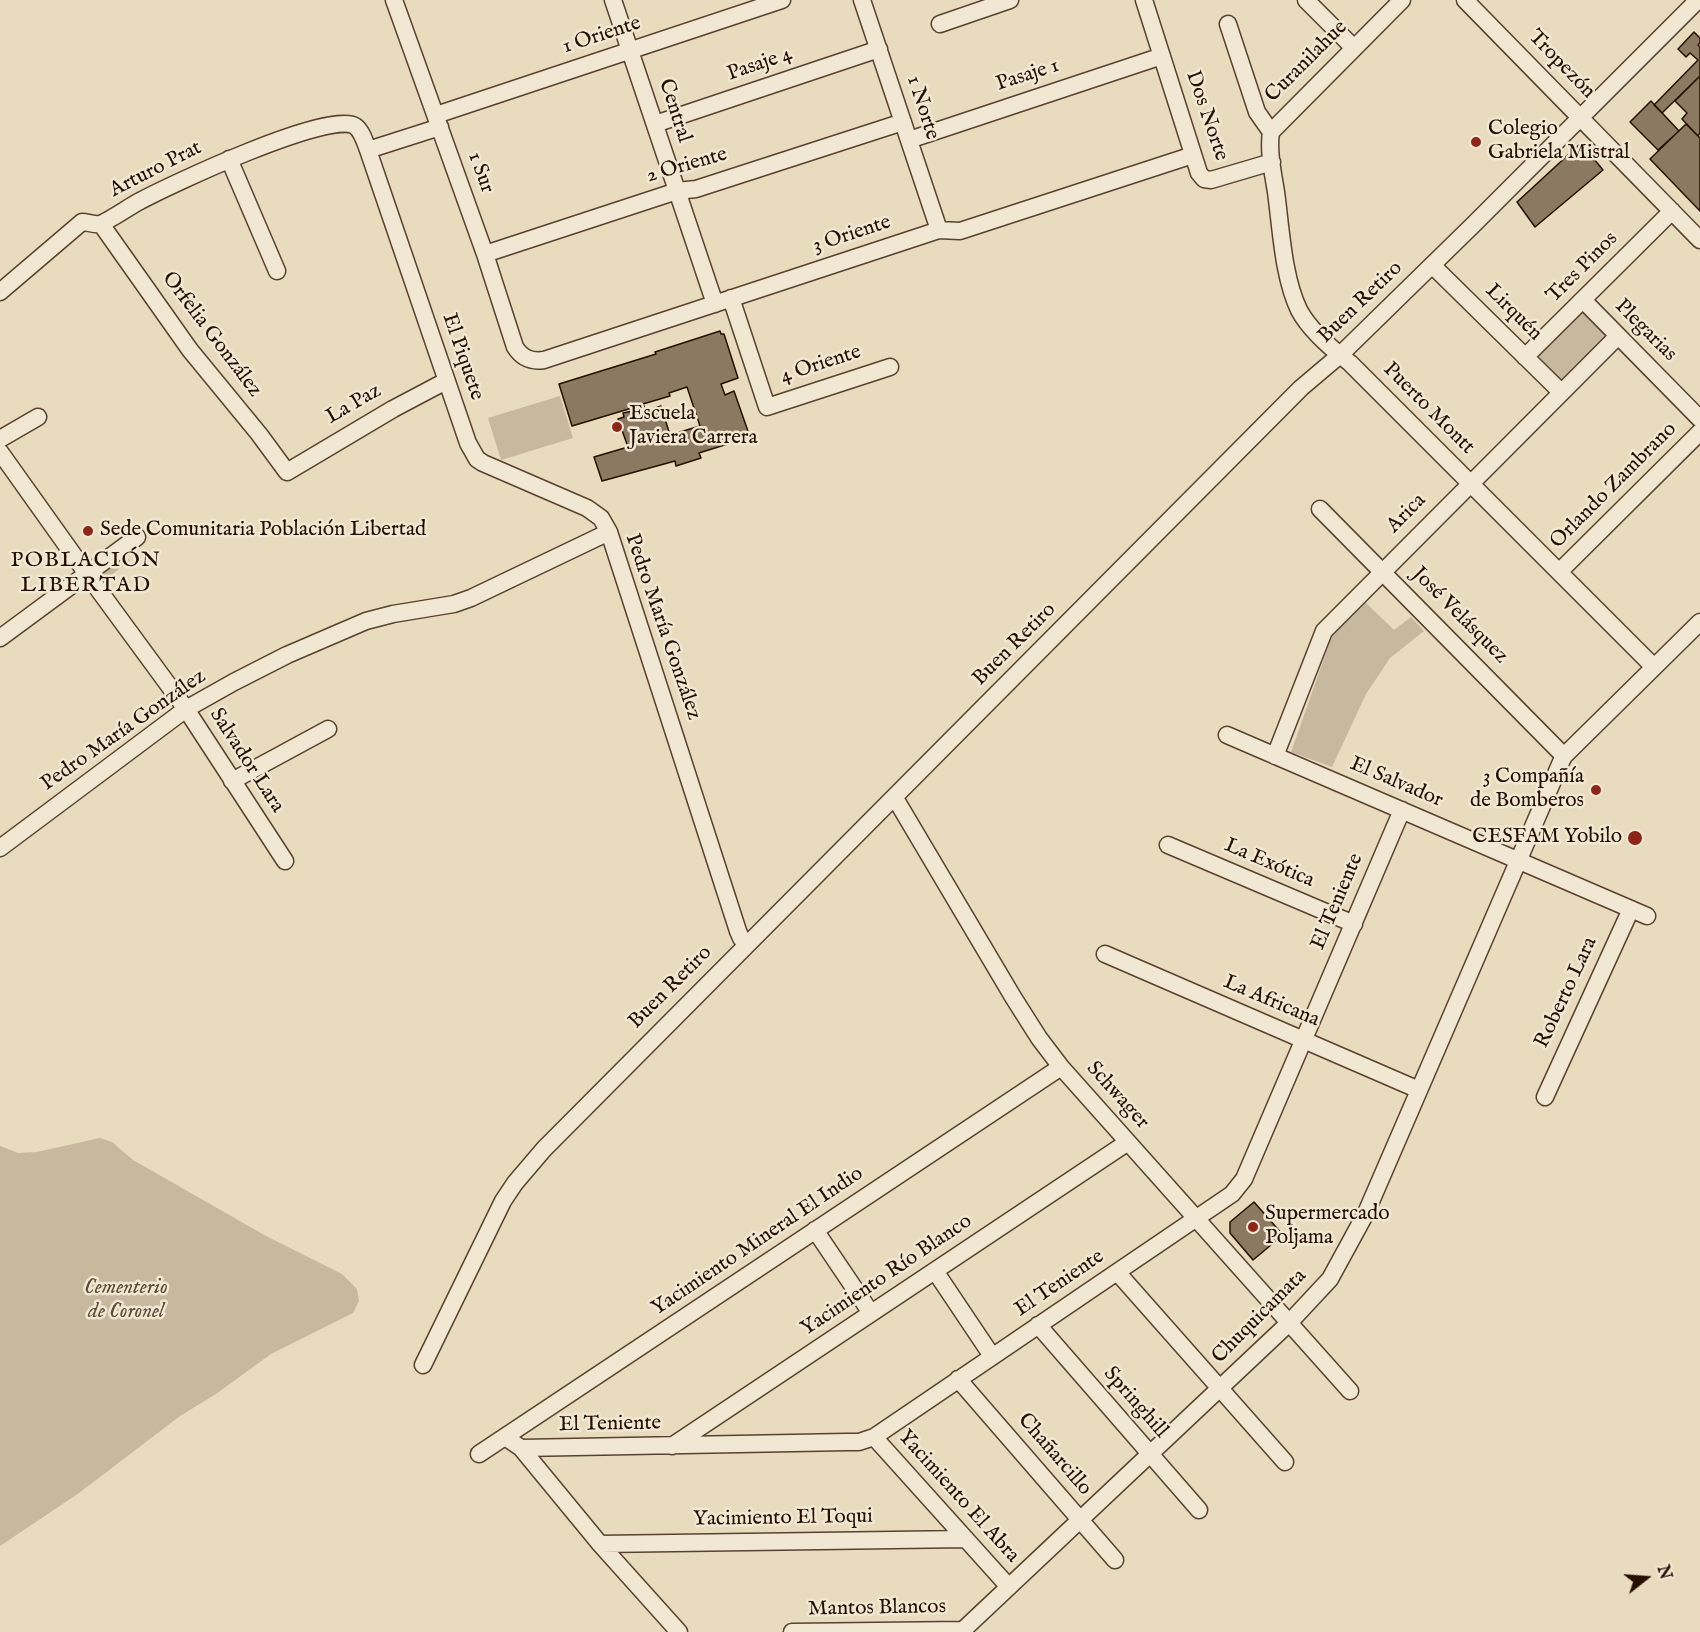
<!DOCTYPE html>
<meta charset="utf-8">
<style>
body{margin:0}
#map{position:relative;width:1700px;height:1632px;overflow:hidden;background:#e9dbbd;font-family:"IM FELL English",serif}
canvas{display:block}
.north{position:absolute;left:1616px;top:1548px;width:60px;height:60px;-webkit-text-stroke:4px #f1e8d4;paint-order:stroke;rotate:73deg;font-size:16px;font-weight:700;line-height:24px;text-align:center;color:#270f00}
.north::after{content:'';display:block;margin:auto;width:21px;height:27px;background:#270f00;clip-path:polygon(50% 0,100% 100%,50% 72%,0 100%)}
</style>
<div id="map">
<canvas width="1700" height="1632"></canvas>
<div class="north">N</div>
</div>
<script>
const g = document.querySelector('canvas').getContext('2d');
g.lineJoin = 'round';
function fillPath(path, color) { g.fillStyle = color; g.fill(path, 'evenodd'); }
function strokePath(path, color, width, dash) { g.strokeStyle = color; g.lineWidth = width; g.lineCap = dash ? 'butt' : 'round'; g.setLineDash(dash || []); g.stroke(path); }
function label(font, color, halo, rows, align = 'center') {
  g.font = font + ' "IM FELL English",serif'; g.lineWidth = 5; g.setLineDash([]); g.textBaseline = 'middle'; g.strokeStyle = halo; g.fillStyle = color; for (const [text, x, y, turn = 0] of rows) {
    g.save(); g.translate(x, y); g.rotate((+turn || 0) * Math.PI / 180); g.textAlign = isNaN(turn) ? turn : align; if (halo) g.strokeText(text, 0, 0); g.fillText(text, 0, 0); g.restore();
  }
}
const green = new Path2D(`
 M1580,309L1610,334L1609,340L1559,384L1534,354Z
 M560,396L573,438L501,460L488,418Z
 M123,551L130,561L102,582L94,572Z
 M1365,602L1394,630L1411,617L1424,631L1390,658L1366,694L1332,767L1291,752L1333,633Z
 M100,1138L112,1142L133,1160L266,1236L342,1274L357,1289L359,1301L353,1313L271,1354L216,1394L180,1416L79,1493L0,1546V1146L18,1153L37,1152Z`);
const building = new Path2D(`
 M1694,32L1700,38V43L1698,45L1700,47V76L1662,113L1654,105L1698,60L1690,53L1686,57L1678,49Z
 M1700,76V133L1698,136L1682,119L1687,113L1675,101Z
 M1651,101L1679,131L1658,150L1630,122Z
 M1686,124L1700,138V211L1650,159Z
 M1581,143L1603,170L1535,227L1517,202Z
 M720,331L721,334H724L738,378L721,384L725,395L734,391L750,437L699,453L701,458L676,466L675,461L602,481L594,457L628,447L618,419L624,417L623,413L633,411L632,408L572,426L559,384L656,354L655,352ZM687,387L700,426L670,435L661,406L646,411L643,404L670,396L669,393Z
 M1254,1202L1283,1235L1253,1260L1230,1233V1222Z`);
const street = new Path2D(`
 M394,0L485,254L515,347C522,358 531,362 544,360L939,230L960,231L1193,155
 M613,0L715,304
 M862,0L939,230
 M1144,0L1199,173L1204,179L1211,180L1272,162
 M1306,0L1354,48
 M1465,0L1700,240
 M940,24L1010,0
 M1228,24L1257,112L1271,132
 M436,115L782,0
 M655,124L879,49
 M1271,132C1268,151 1273,173 1276,192C1281,228 1283,277 1299,310C1309,329 1333,350 1350,363L1654,667
 M1271,132L1402,0
 M909,140L1162,56
 M368,150L440,127
 M229,159L277,271
 M101,224L190,350L259,434L287,472L393,409L446,381
 M485,254L677,191L696,189L903,122
 M1432,265L1561,392
 M0,292L82,222C87,222 95,225 100,224C107,222 132,205 140,201C170,185 329,110 355,126C362,131 365,142 368,150L468,443L477,459L483,463L587,508L601,518L609,532L738,931L741,938L747,944
 M731,298L767,407L890,367
 M1583,300L1700,419
 M1525,357L1672,211
 M0,439L38,417
 M0,452L87,574L186,709L285,861
 M1320,509L1564,756
 M1559,572L1700,432
 M0,638L137,537
 M1227,735L1647,916
 M1275,756L1324,631L1618,336
 M232,781L328,729
 M895,798L1013,997L1039,1038L1061,1067L1350,1391
 M1168,845L1354,924
 M0,848L186,709L234,682L287,655L366,621L393,614L454,604L471,598L609,532
 M1105,954L1419,1090
 M1545,1097L1631,909
 M815,1230L871,1313
 M935,1271L992,1356
 M1117,1272L1285,1462
 M1038,1325L1199,1510
 M423,1365L503,1201L515,1183L544,1149L1301,388L1340,355L1473,225L1698,0
 M958,1379L1115,1560
 M505,1437L521,1448L847,1442H859L874,1437L1232,1194L1244,1179L1402,810
 M874,1437L1009,1587
 M672,1446L1128,1142
 M521,1448L600,1544L679,1632
 M479,1454L1061,1067
 M600,1544L966,1539
 M792,1632L963,1630
 M961,1632L1289,1323L1330,1279L1366,1213L1561,762L1564,756L1700,622`);
const markers = [
 [1476,142,6,"#8f2418"],
 [617,427,6,"#8f2418"],
 [88,531,6,"#8f2418"],
 [1596,790,6,"#8f2418"],
 [1635,838,8,"#8f2418"],
 [1253,1227,6,"#8f2418"]
];
const streetNames = [
 ["1 Oriente",602,36,-18],
 ["Curanilahue",1307,62,-45],
 ["Pasaje 4",760,65,-19],
 ["Tropezón",1561,65,46],
 ["Pasaje 1",1028,76,-18],
 ["1 Norte",922,108,72],
 ["Central",674,111,72],
 ["Dos Norte",1206,116,71],
 ["2 Oriente",687,166,-16],
 ["Arturo Prat",156,170,-27],
 ["1 Sur",480,173,70],
 ["3 Oriente",852,235,-18],
 ["Tres Pinos",1583,268,-45],
 ["Buen Retiro",1361,303,-44],
 ["Lirquén",1513,313,45],
 ["Plegarias",1645,331,45],
 ["Orfelia González",211,335,53],
 ["El Piquete",462,357,71],
 ["4 Oriente",821,365,-18],
 ["La Paz",354,405,-30],
 ["Puerto Montt",1428,409,45],
 ["Orlando Zambrano",1614,486,-45],
 ["Arica",1407,514,-45],
 ["José Velásquez",1459,616,45],
 ["Pedro María González",662,627,71],
 ["Buen Retiro",1015,645,-45],
 ["Pedro María González",124,731,-35],
 ["Salvador Lara",246,761,57],
 ["El Salvador",1396,783,23],
 ["La Exótica",1269,864,23],
 ["El Teniente",1338,902,-67],
 ["Buen Retiro",671,988,-45],
 ["Roberto Lara",1567,993,-65],
 ["La Africana",1271,1002,23],
 ["Schwager",1117,1096,48],
 ["Yacimiento Mineral El Indio",758,1242,-34],
 ["Yacimiento Río Blanco",887,1276,-34],
 ["El Teniente",1060,1284,-34],
 ["Chuquicamata",1260,1317,-45],
 ["Springhill",1135,1403,49],
 ["El Teniente",610,1425,-1],
 ["Chañarcillo",1054,1455,49],
 ["Yacimiento El Abra",958,1497,48],
 ["Yacimiento El Toqui",783,1519,-1],
 ["Mantos Blancos",877,1609,-1]
];
const poiNames = [
 ["Colegio",1488,130],
 ["Gabriela Mistral",1488,154],
 ["Escuela",629,415],
 ["Javiera Carrera",629,439],
 ["Sede Comunitaria Población Libertad",100,531],
 ["3 Compañía",1584,778,"right"],
 ["de Bomberos",1584,802,"right"],
 ["CESFAM Yobilo",1622,838,"right"],
 ["Supermercado",1265,1215],
 ["Poljama",1265,1239]
];
const parkNames = [
 ["Cementerio",126,1289],
 ["de Coronel",126,1313]
];
const neighbourhoodNames = [
 ["POBLACIÓN",86,561],
 ["LIBERTAD",86,586]
];
fillPath(green, '#c8b89d');
fillPath(building, '#8c7962');
strokePath(building, '#270f00', 1.5);
strokePath(street, '#58422f', 19);
strokePath(street, '#f1e8d4', 16);
for (const [x, y, r, color] of markers) { const dot = new Path2D(); dot.arc(x, y, r, 0, 2 * Math.PI); g.fillStyle = color; g.fill(dot); strokePath(dot, '#f1e8d4', 2); }
label('21px', '#270f00', '#f1e8d4', streetNames);
label('21px', '#270f00', '#f1e8d4', poiNames, 'left');
label('italic 21px', '#5f4a37', '#f1e8d4', parkNames);
g.letterSpacing = '1.5px';
label('22px', '#270f00', '#f1e8d4', neighbourhoodNames);
g.letterSpacing = '0px';
</script>
